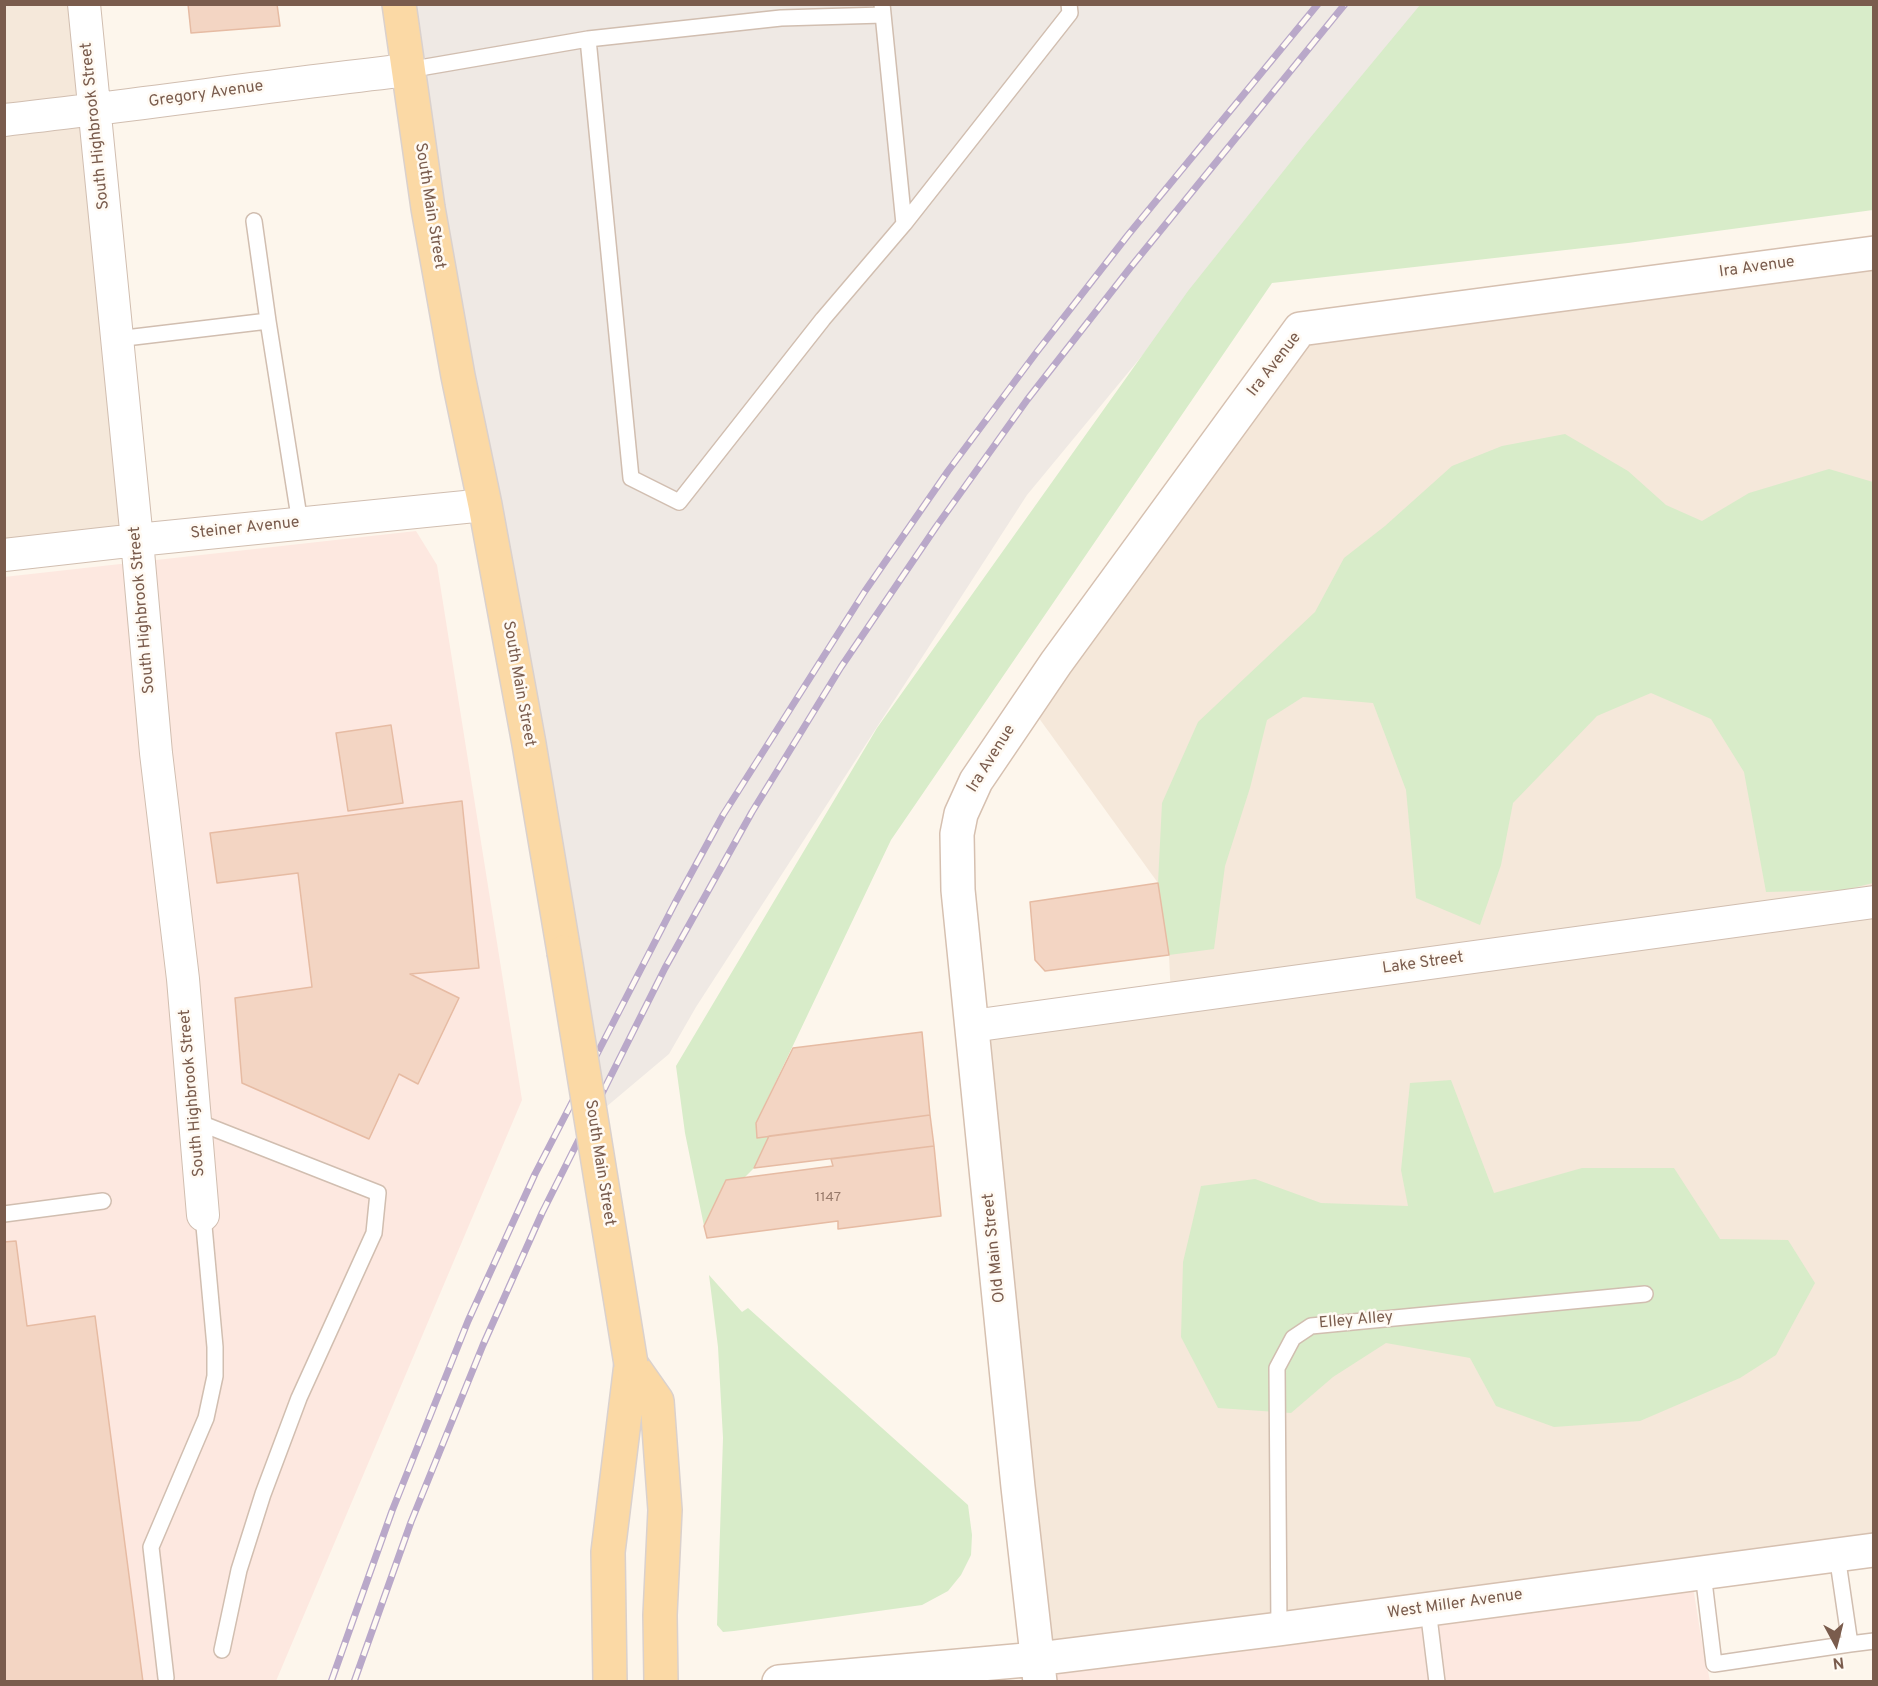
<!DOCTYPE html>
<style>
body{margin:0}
#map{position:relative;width:1878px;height:1686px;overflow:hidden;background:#fdf6ec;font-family:Overpass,sans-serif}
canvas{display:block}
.frame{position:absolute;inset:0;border:6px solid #7a5c4d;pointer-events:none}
.north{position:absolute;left:1806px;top:1614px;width:60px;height:60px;-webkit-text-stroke:4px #fffaf3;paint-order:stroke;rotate:173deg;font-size:16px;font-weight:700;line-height:24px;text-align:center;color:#7a5c4d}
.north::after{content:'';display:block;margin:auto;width:21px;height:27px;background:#7a5c4d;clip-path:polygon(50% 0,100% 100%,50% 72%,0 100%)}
</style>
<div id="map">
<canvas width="1878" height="1686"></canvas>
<div class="frame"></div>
<div class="north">N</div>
</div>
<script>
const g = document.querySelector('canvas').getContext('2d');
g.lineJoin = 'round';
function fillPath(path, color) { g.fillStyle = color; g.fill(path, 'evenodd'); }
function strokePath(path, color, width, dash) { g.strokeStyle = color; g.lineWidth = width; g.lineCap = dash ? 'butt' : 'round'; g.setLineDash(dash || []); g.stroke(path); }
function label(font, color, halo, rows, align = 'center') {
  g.font = font + ' Overpass,sans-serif'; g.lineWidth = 5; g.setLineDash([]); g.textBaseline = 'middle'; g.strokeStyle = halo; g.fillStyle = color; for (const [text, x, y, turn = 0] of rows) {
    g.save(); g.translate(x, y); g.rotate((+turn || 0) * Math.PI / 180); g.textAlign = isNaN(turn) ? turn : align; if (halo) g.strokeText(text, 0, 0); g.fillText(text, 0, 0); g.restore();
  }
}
const residential = new Path2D(`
 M4,5H84L137,540L5,555Z
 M1873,253V1550L1037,1659L972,1026L1171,998L1169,955L1158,883L1028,703L1300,329Z`);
const commercial = new Path2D(`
 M416,531L437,565L522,1100L276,1681H5L4,577Z
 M1691,1574L1701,1637L1710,1681L1040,1682L1037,1659Z`);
const industrial = new Path2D(`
 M399,5H1444L1236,242L1027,495L696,1007L669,1054L587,1123Z`);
const green = new Path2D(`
 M1420,5H1873V210L1628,243L1272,283L891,840L756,1123L757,1138L769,1136L754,1168L744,1178L726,1180L704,1226L685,1133L676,1066L877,728L1188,291L1305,144Z
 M1565,434L1628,471L1666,505L1702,521L1749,493L1829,469L1873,482V883L1845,890L1766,892L1744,772L1711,719L1651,693L1597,716L1513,803L1501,865L1480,925L1416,898L1406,790L1373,703L1303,697L1267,720L1250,788L1225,866L1214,949L1169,955L1158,883L1162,803L1198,722L1315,612L1344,558L1385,526L1452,466L1502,446Z
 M1451,1080L1494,1193L1582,1168H1674L1720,1239L1788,1240L1815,1283L1776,1355L1740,1378L1640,1421L1554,1427L1496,1406L1470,1358L1386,1343L1333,1377L1291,1413L1218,1408L1181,1337L1183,1262L1201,1186L1255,1179L1321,1203L1408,1206L1401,1170L1410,1083Z
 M709,1275L742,1312L748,1308L968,1505L972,1535L971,1555L961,1575L948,1591L922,1605L734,1631L723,1632L717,1625L723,1438L718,1347Z`);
const building = new Path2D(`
 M188,4H277L280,26L191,33Z
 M391,725L403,803L348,811L336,733Z
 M462,801L479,968L410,974L459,998L418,1084L399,1074L369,1139L242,1083L235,998L312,987L298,873L217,883L210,833Z
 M1158,883L1169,955L1045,971L1035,960L1030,902Z
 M922,1032L930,1115L757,1138L756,1123L793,1048Z
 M930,1115L934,1146L754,1168L769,1136Z
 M934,1146L941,1216L838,1229V1221L707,1238L704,1226L726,1180L833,1166L831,1159Z
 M16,1241L27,1326L95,1316L143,1682H4V1242Z`);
const lane = new Path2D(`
 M882,4L904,224
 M588,39L631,478L679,502L823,319L904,224L1070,13L1069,4
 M408,70L588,39L781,18L883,15
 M254,221L268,321L300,523
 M117,339L268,321
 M195,1121L378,1193L374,1233L299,1398L263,1494L239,1570L222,1650
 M4,1214L103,1201
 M1837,1555L1850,1644L1874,1641
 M1703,1573L1714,1664L1850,1644
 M1428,1609L1437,1682
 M1279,1629L1277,1368L1293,1338L1311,1326L1645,1294
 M166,1678L151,1547L206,1418L215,1376V1347L203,1215`);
const street = new Path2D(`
 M84,4L137,540L156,753L183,979L203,1215
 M4,120C139,105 273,85 408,70
 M4,555L137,540L485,505
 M972,1026L1874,902`);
const secondary = new Path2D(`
 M779,1682L1037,1659L1279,1629L1874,1550
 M1040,1682L1018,1487L958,890L957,834L961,814L976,781L1056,663L1300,329L1874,253`);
const primary = new Path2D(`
 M399,4L428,208L458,376L485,505L529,744L564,952
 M631,1364L657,1401L665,1510L660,1615L661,1682
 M610,1682L608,1552L631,1364`);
const rail = new Path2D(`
 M331,1682L392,1511L468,1321L535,1174L675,903L723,815L865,591L948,471L1036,353L1128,235L1318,4
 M354,1682L411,1522L483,1345L542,1213L665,968L752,812L841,667L936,527L1027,400L1130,268L1345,4`);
const primaryBridge = new Path2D(`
 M564,952L631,1364`);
const numberNames = [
 ["1147",828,1198]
];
const streetNames = [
 ["Gregory Avenue",206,95,-8],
 ["South Highbrook Street",96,126,-96],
 ["South Main Street",429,206,81],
 ["Ira Avenue",1757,268,-8],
 ["Ira Avenue",1275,365,-52],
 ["Steiner Avenue",245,529,-6],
 ["South Highbrook Street",143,610,-95],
 ["South Main Street",518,684,80],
 ["Ira Avenue",992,759,-58],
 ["Lake Street",1423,964,-8],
 ["South Highbrook Street",193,1093,-95],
 ["South Main Street",599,1163,81],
 ["Old Main Street",995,1248,-96],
 ["Elley Alley",1356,1321,-5],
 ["West Miller Avenue",1455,1605,-8]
];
fillPath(residential, '#f5e8da');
fillPath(commercial, '#fde8e0');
fillPath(industrial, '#efe9e4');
fillPath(green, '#d8ecc9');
fillPath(building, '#f3d5c3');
strokePath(building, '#e6bba3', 1.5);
strokePath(lane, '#d1beb0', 18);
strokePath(street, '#d1beb0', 34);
strokePath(secondary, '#d6c0b0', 36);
strokePath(primary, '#dad1cd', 36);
strokePath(lane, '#fff', 15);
strokePath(street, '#fff', 32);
strokePath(secondary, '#fff', 33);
strokePath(primary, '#fbd9a5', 33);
strokePath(rail, '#b9a8c9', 7);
strokePath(rail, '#fffaf3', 4.5, [14]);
strokePath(primaryBridge, '#dad1cd', 36, []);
strokePath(primaryBridge, '#fbd9a5', 33);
label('14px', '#987a6a', null, numberNames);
label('16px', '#7a5c4d', '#fffaf3', streetNames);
</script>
